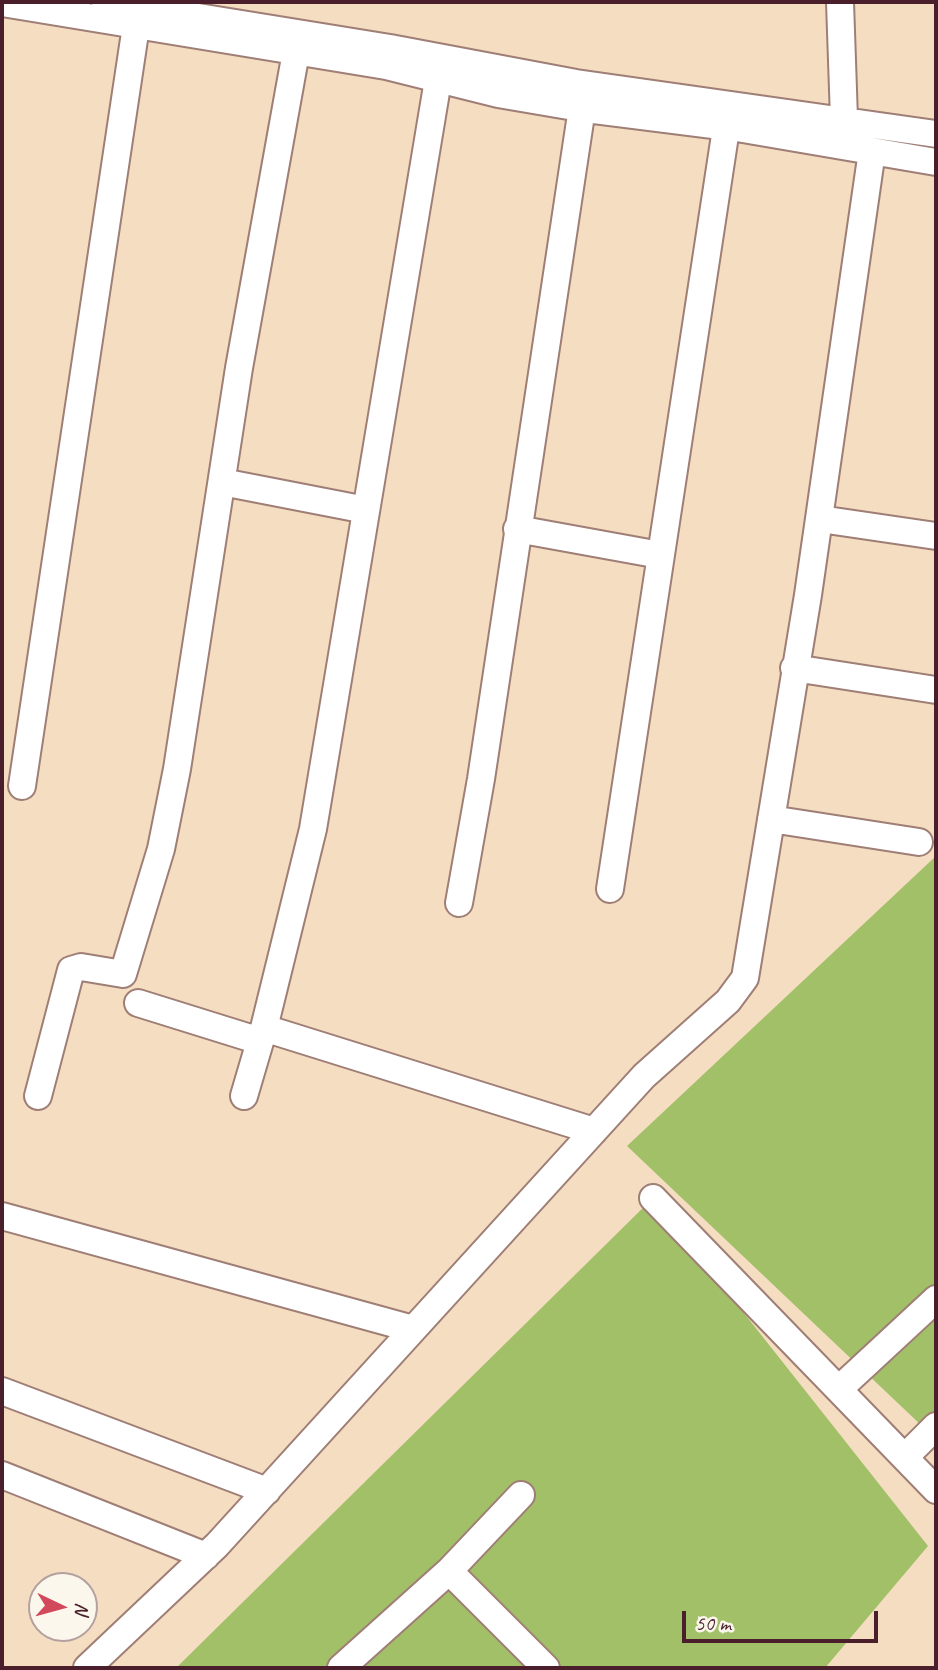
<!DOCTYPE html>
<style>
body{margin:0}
#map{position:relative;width:938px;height:1670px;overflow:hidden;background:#f4ddc1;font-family:Caveat,sans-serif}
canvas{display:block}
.frame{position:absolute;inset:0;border:4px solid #4a1f2b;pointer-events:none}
.north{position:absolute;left:28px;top:1572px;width:70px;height:70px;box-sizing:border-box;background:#fbf7ec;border:2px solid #b4a19f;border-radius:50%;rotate:95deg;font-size:19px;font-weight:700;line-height:28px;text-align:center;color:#4a1f2b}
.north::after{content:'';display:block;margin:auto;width:24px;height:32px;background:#d1495b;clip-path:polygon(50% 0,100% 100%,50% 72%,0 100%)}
.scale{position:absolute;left:682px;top:1611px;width:196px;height:32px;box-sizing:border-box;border:4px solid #4a1f2b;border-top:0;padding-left:9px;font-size:21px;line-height:24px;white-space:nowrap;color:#4a1f2b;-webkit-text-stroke:5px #fbf7ec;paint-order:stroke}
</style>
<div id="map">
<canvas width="938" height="1670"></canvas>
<div class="frame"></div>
<div class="north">N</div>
<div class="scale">50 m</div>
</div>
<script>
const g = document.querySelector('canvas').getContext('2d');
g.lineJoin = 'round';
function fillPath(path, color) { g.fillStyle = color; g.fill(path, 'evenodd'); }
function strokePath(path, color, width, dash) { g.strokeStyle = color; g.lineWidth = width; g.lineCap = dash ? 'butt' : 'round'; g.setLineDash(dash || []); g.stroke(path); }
const green = new Path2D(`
 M936,856V1412L922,1426L627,1146Z
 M653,1198L928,1546L825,1668H176Z`);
const street = new Path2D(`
 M105,2L390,48L576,83L936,134
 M840,2L844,119
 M2,3L386,66L498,94L586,109L737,128L936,162
 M222,482L366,510
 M820,519L936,536
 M517,529L660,555
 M794,668L936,690
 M22,786L136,26
 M771,819L919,842
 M610,889L729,109
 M459,903L481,779L582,108
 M138,1003L260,1041
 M264,1028L594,1131
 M38,1096L71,970L81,967L123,974L161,849L177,769L239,368L296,52
 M244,1096L264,1028L313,829L438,80
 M653,1198L936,1490
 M2,1216L413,1329
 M839,1389L936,1299
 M2,1391L267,1491
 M905,1457L936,1426
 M2,1475L206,1556
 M449,1571L546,1668
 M87,1668L217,1545L644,1076L728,1001L745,978L808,595L872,151
 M341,1668L449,1571L521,1495`);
fillPath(green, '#a1c068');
strokePath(street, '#9f7e76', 30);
strokePath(street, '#fff', 26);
</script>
